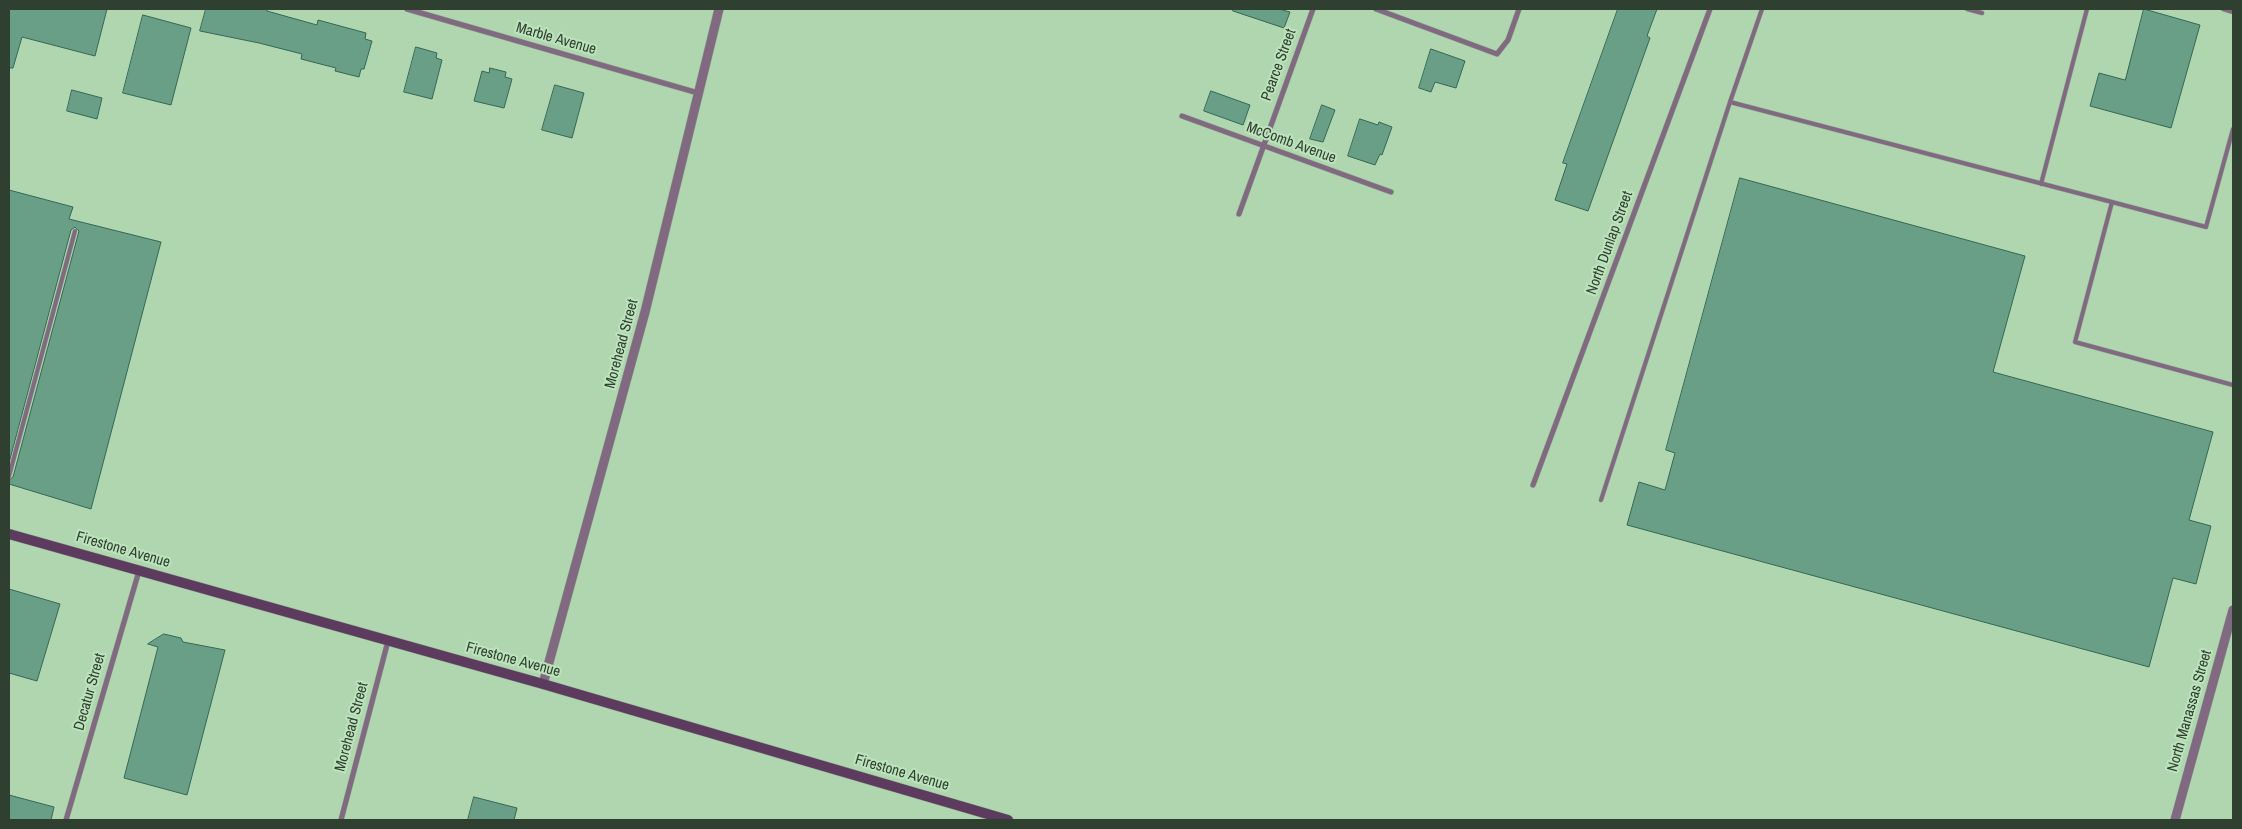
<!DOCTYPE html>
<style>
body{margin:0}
#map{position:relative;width:2242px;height:829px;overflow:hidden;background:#b0d6b0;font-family:"Archivo Narrow",sans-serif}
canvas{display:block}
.frame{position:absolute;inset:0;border:10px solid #304030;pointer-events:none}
</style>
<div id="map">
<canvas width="2242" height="829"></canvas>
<div class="frame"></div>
</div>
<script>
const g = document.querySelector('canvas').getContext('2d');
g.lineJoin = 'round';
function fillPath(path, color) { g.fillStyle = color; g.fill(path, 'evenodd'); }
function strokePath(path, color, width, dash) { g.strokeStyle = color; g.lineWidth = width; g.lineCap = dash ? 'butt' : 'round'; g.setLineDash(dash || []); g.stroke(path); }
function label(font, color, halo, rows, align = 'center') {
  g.font = font + ' "Archivo Narrow",sans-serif'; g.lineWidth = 4; g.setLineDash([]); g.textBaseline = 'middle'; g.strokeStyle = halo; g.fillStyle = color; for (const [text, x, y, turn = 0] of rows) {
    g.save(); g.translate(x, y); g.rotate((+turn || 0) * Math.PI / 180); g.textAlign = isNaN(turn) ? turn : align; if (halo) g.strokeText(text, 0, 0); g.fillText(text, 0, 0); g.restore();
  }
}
const building = new Path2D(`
 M9,9H107L95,56L22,37L13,68H9Z
 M206,9H267V11L317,25L318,20L366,33L365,39L372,41L364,69H361L359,77L335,71L336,68L301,59L302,54L259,43L200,31Z
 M1233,9H1279L1290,12L1284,28L1233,11Z
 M1618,9H1657L1647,36L1650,38L1588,211L1555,200L1567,164L1563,163Z
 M2144,9L2200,25L2171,128L2090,106L2099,73L2125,80Z
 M143,15L191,28L171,105L123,93Z
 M416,47L437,53L436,58L442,60L432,99L404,92Z
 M1431,49L1465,61L1456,88L1435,82L1431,92L1419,88Z
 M490,68L506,72L505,77L512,79L504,108L474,101L482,71L489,73Z
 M555,85L584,93L572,138L542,130Z
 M72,90L102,98L97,119L67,111Z
 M1211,91L1250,105L1243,125L1204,111Z
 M1322,105L1335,110L1323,142L1310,139Z
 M1360,119L1378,125L1379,122L1392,127L1382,155L1380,154L1375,165L1348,156Z
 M1740,178L2025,256L1993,372L2213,432L2189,520L2211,526L2196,584L2173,578L2149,667L1627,525L1639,482L1665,490L1675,453L1666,450Z
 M9,190L73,207L69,219L161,242L91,509L9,484V480L13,477L79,231L75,227L71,230L9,463Z
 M9,589L60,604L37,681L9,673Z
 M164,634L181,638L183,642L225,650L187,795L124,778L158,647L148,644Z
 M9,795L54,807L51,820H9Z
 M474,797L517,808L514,820H468Z`);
const service = new Path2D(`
 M1967,9L1982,13
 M2223,9L2233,12
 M1730,102L1762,9
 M2041,184L2087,9
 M2112,202L2206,227L2233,129
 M9,476L75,231
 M1601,500L1730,102L2112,202L2075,342L2233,385`);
const minor = new Path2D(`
 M407,9L698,93
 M1376,9L1497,54L1508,40L1519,9
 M1182,116L1391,192
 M1239,214L1313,9
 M1533,485L1710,9
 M66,820L139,571
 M341,820L388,641`);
const tertiary = new Path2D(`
 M543,684L645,312L719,9
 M2175,820L2233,610`);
const secondary = new Path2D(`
 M9,534L543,684L1008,820`);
const streetNames = [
 ["Marble Avenue",556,39,16],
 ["Pearce Street",1279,65,-70],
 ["McComb Avenue",1291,143,20],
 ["North Dunlap Street",1610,243,-70],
 ["Morehead Street",622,344,-75],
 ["Firestone Avenue",123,550,16],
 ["Firestone Avenue",513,660,15],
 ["Decatur Street",90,692,-74],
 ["North Manassas Street",2190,711,-74],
 ["Morehead Street",352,727,-75],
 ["Firestone Avenue",902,773,16]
];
fillPath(building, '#699e87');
strokePath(building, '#346853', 1);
strokePath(service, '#91b291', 5);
strokePath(minor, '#91b291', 6);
strokePath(tertiary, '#91b291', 10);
strokePath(secondary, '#91b291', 11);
strokePath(service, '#816982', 4);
strokePath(minor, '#816982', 5);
strokePath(tertiary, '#816982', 9);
strokePath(secondary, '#5d3b5f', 10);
label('15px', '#304030', '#bde3bd', streetNames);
</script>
